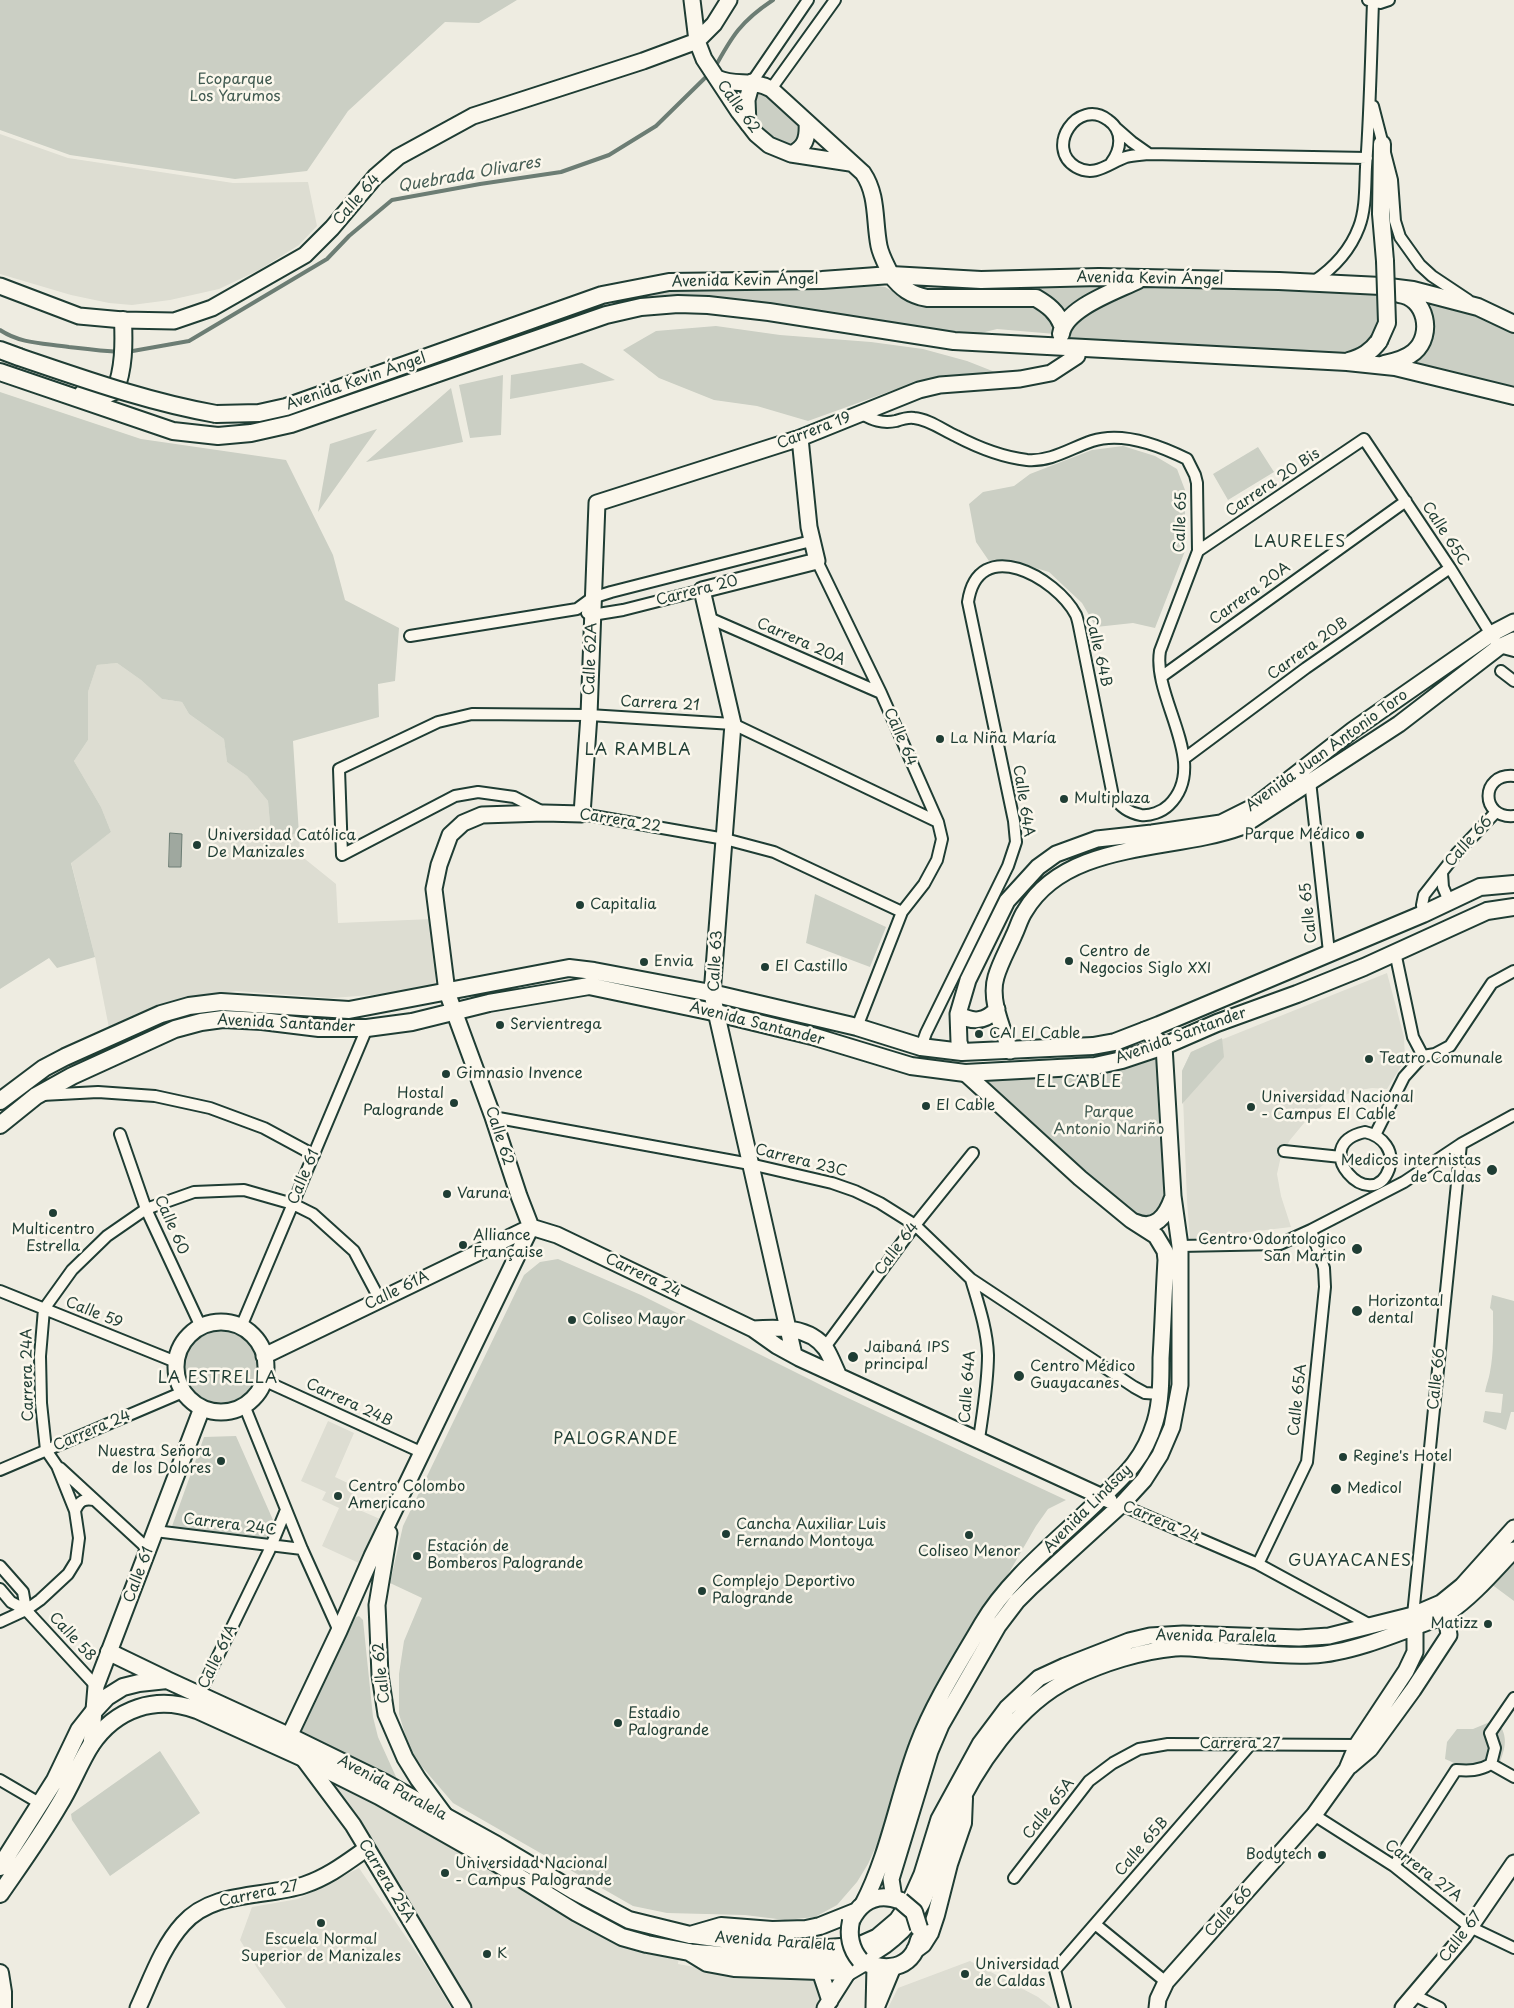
<!DOCTYPE html>
<meta charset="utf-8">
<style>
body{margin:0}
canvas{display:block;background:#eeece1}
</style>
<canvas width="1514" height="2008"></canvas>
<script>
const g = document.querySelector('canvas').getContext('2d');
g.lineJoin = 'round';
function fillPath(path, color) { g.fillStyle = color; g.fill(path, 'evenodd'); }
function strokePath(path, color, width, dash) { g.strokeStyle = color; g.lineWidth = width; g.lineCap = dash ? 'butt' : 'round'; g.setLineDash(dash || []); g.stroke(path); }
function label(font, color, halo, rows, align = 'center') {
  g.font = font + ' "Playpen Sans",sans-serif'; g.lineWidth = 5; g.setLineDash([]); g.textBaseline = 'middle'; g.strokeStyle = halo; g.fillStyle = color; for (const [text, x, y, turn = 0] of rows) {
    g.save(); g.translate(x, y); g.rotate((+turn || 0) * Math.PI / 180); g.textAlign = isNaN(turn) ? turn : align; if (halo) g.strokeText(text, 0, 0); g.fillText(text, 0, 0); g.restore();
  }
}
const built = new Path2D(`
 M0,134L68,158L233,183L308,182L317,226L299,245L259,270L219,289L170,300L132,305L109,303L71,295L0,274Z
 M117,663L141,680L162,699L182,702L189,714L224,739L227,762L247,776L268,801L271,834H299L300,855L336,884L338,923L432,919L436,990L332,998L236,991L171,1001L109,1028L95,957L71,862L111,832L101,807L74,761L88,740V692L97,665Z
 M1387,973L1404,1037L1405,1060L1387,1089L1372,1088L1354,1091L1323,1105L1309,1117L1290,1140L1281,1156L1277,1174L1281,1196L1291,1227L1190,1239L1187,1201L1182,1071L1191,1052Z
 M328,1421L354,1433L335,1477L356,1487L348,1505L380,1519L361,1564L322,1546L339,1508L322,1500L326,1492L301,1481Z
 M320,1772L593,1921L680,1949L678,1964L716,1971L819,1976L827,2000L821,2008H461Z
 M359,1868L427,1968L451,2008H286L259,1971L240,1940L252,1907L298,1899Z
 M970,1961L1038,1997L1052,2008H888L898,1988Z`);
const green = new Path2D(`
 M0,0H517L479,23L445,22L348,111L307,171L235,179L70,155L0,130Z
 M757,89C767,94 794,117 799,127C801,132 799,137 796,142C779,147 762,130 751,118Z
 M1142,282L1364,289L1382,295L1383,320L1376,340L1344,358L1067,343L1068,328L1073,320Z
 M1114,285L1065,314L1035,290H926L921,288V286Z
 M878,286L885,287L908,300L1033,304C1046,310 1054,319 1055,334L997,329L973,335L741,301H637L636,296L682,290Z
 M1422,296L1481,317L1514,331V386L1400,364C1432,339 1442,338 1422,296Z
 M716,326L780,335L871,342L923,349L967,361L1000,374H964L934,378L891,391L808,421L757,406L714,400L659,378L623,350L656,331Z
 M582,363L615,380L510,399L511,375Z
 M503,375L501,435L470,438L459,385Z
 M451,388L463,442L366,462Z
 M0,392L141,439L286,460L333,555L345,600L399,628L395,681L378,684L379,717L293,741L299,834L271,835L268,801L247,776L227,762L224,739L189,714L182,702L162,699L141,680L117,663L97,665L88,692V740L74,761L101,807L111,832L71,863L95,957L57,968L49,958L0,989Z
 M377,429L318,512L330,444Z
 M1123,446L1155,456L1177,469L1185,490V551L1155,628L1133,623L1096,627L1082,603L1049,572L1012,561H989L976,542L969,504L983,492L1014,486L1030,474L1092,450Z
 M1258,447L1274,472L1228,500L1213,474Z
 M815,894L886,927L870,967L806,943Z
 M1222,1038L1224,1057L1182,1104V1071L1191,1052Z
 M1157,1053L1168,1196C1163,1218 1146,1221 1128,1210L983,1077Z
 M558,1259L641,1295L833,1391L1066,1500L1048,1509L1036,1526L1003,1583L987,1602L974,1624L921,1720L906,1755L877,1844L868,1864L857,1882L837,1905L815,1917L785,1920L745,1915L667,1913L633,1906L453,1803L411,1754L399,1714V1674L404,1641L422,1598L390,1583L403,1526L524,1275L540,1262Z
 M1492,1295L1514,1301V1412H1511L1506,1430L1483,1422L1485,1411L1501,1413L1503,1394L1485,1392C1486,1385 1489,1379 1490,1372C1494,1352 1493,1331 1493,1311L1490,1308Z
 M185 1367a36 36 0 1 1 72 0a36 36 0 1 1-72 0Z
 M236,1436L284,1545L171,1529L204,1437Z
 M1514,1547V1601L1483,1578Z
 M359,1616L363,1620L373,1717L378,1737L397,1779L300,1735L353,1622L356,1617Z
 M1497,1719C1507,1736 1507,1743 1500,1762C1479,1775 1466,1768 1445,1759L1447,1742L1457,1729H1473Z
 M160,1751L200,1813L110,1876L72,1820L71,1814Z`);
const water = new Path2D(`
 M170,833L182,834L181,867H169Z`);
const stream = new Path2D(`
 M714,69C732,36 741,21 773,0
 M0,330C21,344 44,343 69,347C86,349 102,351 120,352
 M127,352L189,341L327,259L349,236L392,200L480,184L561,172L609,155L656,126L709,74`);
const street = new Path2D(`
 M1368,0L1380,3L1389,0
 M752,82L808,0
 M771,89L835,0
 M1373,106L1392,180L1395,221L1400,237L1420,265L1432,276L1468,300
 M1116,128L1132,142L1149,154
 M1111,163C1121,150 1124,131 1108,120C1078,97 1044,148 1076,167C1095,178 1109,163 1126,157C1133,155 1141,155 1149,154L1367,158
 M1313,282C1334,268 1350,251 1359,227C1366,209 1365,186 1366,167C1370,112 1371,57 1373,2
 M860,413C873,420 882,424 896,421C902,419 908,417 914,418C928,419 943,430 956,436C979,448 1001,457 1027,460C1051,462 1071,448 1092,441C1122,431 1161,446 1187,459L1195,475L1197,483L1198,551L1160,651C1152,699 1211,764 1169,805C1162,812 1150,816 1141,815C1129,813 1119,805 1113,796L1080,631C1079,626 1078,620 1076,615C1056,577 978,534 968,602L1014,821L1016,842L1008,866L926,1033L921,1047
 M1198,551L1364,439L1450,568L1499,647L1514,651
 M817,561L881,693L938,822L942,839L937,860L924,884L902,912L857,1027
 M587,613L592,615L623,610L702,590
 M709,618L881,693
 M410,636L577,609L592,598L611,592L811,541
 M1501,671L1514,681
 M1161,677L1406,501
 M1185,758L1306,668L1450,568
 M1514,776C1480,773 1480,819 1514,816
 M1310,781L1329,952
 M543,812L514,797L478,792L455,796L342,855L339,769L438,722L472,714L589,715L733,724L938,822
 M582,814L725,839L774,852L902,912
 M1442,873L1443,887L1449,901
 M1423,914L1422,905L1424,895L1457,853L1496,812
 M1395,952L1413,1037L1423,1056
 M42,1095L98,1092L155,1096L210,1108L264,1128L314,1155
 M493,1117L750,1164L832,1183L855,1191L880,1203L915,1225L971,1279L1134,1387L1145,1393L1160,1394
 M1365,1132C1383,1136 1395,1151 1389,1169C1372,1217 1305,1145 1365,1132Z
 M120,1134L146,1209L201,1327
 M1375,1135L1404,1077L1423,1056L1435,1054L1450,1046L1492,983L1514,971
 M1284,1151L1341,1157
 M1180,1246L1280,1244L1311,1230L1404,1182L1461,1144L1514,1115
 M971,1279C978,1303 987,1329 988,1355C988,1383 983,1411 979,1439
 M0,1291L176,1362
 M241,1327L367,1028
 M825,1347L915,1225L973,1153
 M263,1380L423,1453
 M244,1405L302,1549L339,1631
 M60,1468L149,1550
 M0,1470L183,1392
 M1121,1505L1258,1564L1372,1626
 M75,1511C79,1501 84,1498 94,1500
 M155,1531L302,1549
 M1258,1564L1307,1462L1325,1287L1324,1268L1311,1230
 M0,1566L23,1592L26,1610
 M0,1589L11,1602L26,1610L96,1686
 M1413,1615L1461,1144
 M0,1622L26,1610L40,1600L68,1574L76,1561L79,1538L75,1511L57,1466L46,1450L41,1403L40,1356L44,1309L72,1270L107,1236L146,1209L194,1192L244,1190L293,1204L313,1214L354,1251L380,1300
 M199,1695L269,1551L286,1510
 M1491,1764L1514,1777
 M0,1780L41,1804
 M1314,1815L1394,1866L1470,1927L1514,1948
 M1394,1866L1456,1770C1469,1771 1479,1771 1491,1764L1495,1748L1490,1733L1514,1698
 M1014,1878L1089,1781L1113,1763L1139,1749L1168,1744L1357,1745L1362,1746
 M1095,1924L1166,1982
 M1414,1995L1440,2008
 M1065,2008L1055,1970L1251,1744`);
const secondary = new Path2D(`
 M692,0L697,41L704,59L739,112L756,134L769,145L791,154L850,163
 M717,78C736,87 752,78 771,89L863,173C878,195 874,221 879,246C881,256 887,266 891,275
 M748,124L747,100L752,82
 M791,154C805,148 808,138 807,123
 M0,286L79,316L123,320L174,321L212,308L305,255L332,228L375,177L398,157L473,116L643,61L697,41L714,24L729,0
 M958,1014C973,1023 985,1022 997,1009
 M1010,1051C1003,1029 989,1000 996,977C1000,963 1008,949 1014,935C1018,927 1020,918 1025,911C1067,840 1173,852 1241,827L1399,724L1499,647L1514,640
 M962,1052L959,1042L958,1014L968,980L1007,901L1038,867L1056,854L1097,839L1152,833L1221,823L1255,806L1353,730L1491,634L1514,622
 M1135,1222C1155,1231 1166,1216 1172,1199
 M531,1227L557,1235L753,1329L777,1346L799,1358L1109,1500
 M176 1367a45 45 0 1 1 90 0a45 45 0 1 1-90 0Z
 M753,1329C778,1327 810,1326 826,1349C831,1357 834,1366 838,1374
 M794,1355L712,994L733,724L702,590L817,561L809,527L800,438
 M264,1356L531,1227
 M389,1533L377,1605L380,1675L386,1714L405,1758L418,1779L446,1817
 M91,1746L96,1686L202,1408
 M284,1747L339,1631L372,1556L531,1227L519,1196L493,1117L447,992L434,889L439,865L450,835L463,823L482,815L544,813L582,814L589,715L597,503L800,438L919,390L940,385L1020,379L1051,373L1077,356
 M303,1758L353,1825L463,2008
 M1350,1766L1370,1749L1413,1690L1449,1635L1446,1615L1442,1607
 M894,1898L891,1879L930,1751L941,1725L998,1626L1017,1601L1031,1587L1121,1505L1144,1480L1160,1455L1172,1427L1180,1385V1246L1173,1196L1164,1046L1145,1030
 M863,1904C889,1854 898,1796 918,1744C934,1702 960,1662 982,1624C1008,1579 1059,1539 1096,1503C1124,1476 1143,1461 1155,1422C1161,1402 1161,1379 1161,1358C1163,1326 1164,1293 1166,1260L1165,1251L1156,1236L1131,1220L1080,1178L965,1073
 M690,1935L740,1942L822,1948L859,1945L877,1937L897,1920L910,1901L922,1874L939,1819L980,1744L1007,1708L1039,1678L1065,1666L1129,1641L1150,1636L1183,1634L1299,1638L1329,1636L1413,1615L1441,1603L1462,1586L1514,1528
 M689,1952C741,1955 812,1967 862,1957C873,1954 884,1947 893,1939C934,1905 930,1868 950,1823C975,1768 1017,1704 1072,1678C1103,1663 1141,1651 1175,1648C1187,1647 1199,1649 1211,1650C1244,1651 1279,1657 1312,1655C1345,1654 1389,1637 1420,1625C1429,1621 1440,1619 1448,1613C1473,1596 1493,1572 1514,1550
 M820,1971L830,2001
 M138,2008C151,1980 162,1947 183,1924C213,1890 264,1898 304,1885C328,1877 346,1863 366,1849
 M825,2008L848,1972
 M874,2008L875,1967
 M876,2008L893,1967
 M1157,2008L1158,1999L1166,1982L1314,1815L1347,1769L1357,1745L1406,1671L1415,1652V1627
 M1403,2008L1464,1936L1514,1863`);
const primary = new Path2D(`
 M1382,144L1381,214L1385,261
 M891,275C901,288 911,295 927,298H1036C1048,305 1057,312 1062,325
 M1061,334C1065,308 1116,291 1138,280
 M0,350L19,357
 M1349,361C1362,357 1371,352 1379,341
 M1384,364C1394,362 1406,359 1414,352C1434,335 1426,297 1399,294
 M0,372L173,431L218,436L251,433L291,424L606,315L641,307L678,304L708,305L769,312L954,341L1347,362L1395,367L1514,396
 M83,393L105,395L115,391C124,369 124,344 123,320
 M216,414L259,413L286,407L602,295L669,282L822,280L891,275L981,280L1099,277L1279,281L1381,286L1413,290L1478,307L1514,324
 M0,1101L44,1068L65,1057L161,1014L189,1006L221,1002L349,1010L569,968L594,971L716,994L857,1027L921,1047L962,1052L1093,1046L1115,1042L1159,1025L1423,914L1480,887L1514,884
 M0,1125L36,1096L72,1076L175,1029L201,1022L223,1019L262,1021L319,1028H367L412,1022L489,1003L589,986L713,1012L812,1036L911,1066L965,1073L1095,1066L1122,1060L1164,1046L1217,1023L1297,994L1364,967L1487,911L1514,907
 M109,1652L167,1680
 M0,1867L55,1780L79,1730L94,1711L107,1697L123,1687L139,1683L167,1680L289,1736L385,1783L497,1845L574,1891L629,1920L690,1935L721,1926L772,1930L806,1929L820,1926L855,1912
 M0,1894C20,1865 41,1836 59,1805C71,1786 79,1764 91,1745C116,1708 156,1695 197,1710L303,1758L379,1796L490,1859L577,1913L622,1937L647,1944L689,1952L707,1963L734,1968L848,1972L865,1962
 M851,1921C861,1900 879,1892 901,1901
 M915,1950L923,1944L930,1933L936,1915L949,1864L963,1823L964,1798
 M860,1960C884,1972 911,1971 919,1940
 M0,1973L3,1992V2008`);
const primaryBridge = new Path2D(`
 M1379,341L1387,323L1385,261
 M19,357C84,379 148,402 216,414
 M901,1901L914,1912L919,1928
 M851,1921C848,1935 850,1948 860,1960`);
const markers = [
 [940,739,5,"#1f3d34"],
 [1064,799,5,"#1f3d34"],
 [1360,835,5,"#1f3d34"],
 [197,845,5,"#1f3d34"],
 [580,905,5,"#1f3d34"],
 [1069,961,5,"#1f3d34"],
 [644,962,5,"#1f3d34"],
 [765,967,5,"#1f3d34"],
 [500,1025,5,"#1f3d34"],
 [979,1034,5,"#1f3d34"],
 [1369,1059,5,"#1f3d34"],
 [446,1074,5,"#1f3d34"],
 [454,1103,5,"#1f3d34"],
 [926,1106,5,"#1f3d34"],
 [1251,1107,5,"#1f3d34"],
 [1492,1170,6,"#1f3d34"],
 [447,1194,5,"#1f3d34"],
 [53,1213,5,"#1f3d34"],
 [463,1245,5,"#1f3d34"],
 [1357,1249,6,"#1f3d34"],
 [1357,1311,6,"#1f3d34"],
 [572,1320,5,"#1f3d34"],
 [853,1357,6,"#1f3d34"],
 [1019,1376,6,"#1f3d34"],
 [1343,1457,5,"#1f3d34"],
 [221,1461,5,"#1f3d34"],
 [1336,1489,6,"#1f3d34"],
 [338,1496,5,"#1f3d34"],
 [726,1534,5,"#1f3d34"],
 [969,1535,5,"#1f3d34"],
 [417,1556,5,"#1f3d34"],
 [702,1591,5,"#1f3d34"],
 [1488,1624,5,"#1f3d34"],
 [618,1723,5,"#1f3d34"],
 [1322,1855,5,"#1f3d34"],
 [445,1873,5,"#1f3d34"],
 [321,1923,5,"#1f3d34"],
 [487,1954,5,"#1f3d34"],
 [965,1974,5,"#1f3d34"]
];
const parkNames = [
 ["Ecoparque",235,80],
 ["Los Yarumos",235,97],
 ["Parque",1109,1113],
 ["Antonio Nariño",1109,1130]
];
const streetNames = [
 ["Calle 62",738,107,54],
 ["Calle 64",357,200,-49],
 ["Avenida Kevin Ángel",1150,279,1],
 ["Avenida Kevin Ángel",745,281,-1],
 ["Avenida Kevin Ángel",356,382,-19],
 ["Carrera 19",814,431,-21],
 ["Carrera 20 Bis",1273,483,-34],
 ["Calle 65",1181,522,-88],
 ["Calle 65C",1445,534,57],
 ["Carrera 20",697,591,-14],
 ["Carrera 20A",1250,594,-36],
 ["Carrera 20A",801,642,24],
 ["Carrera 20B",1308,649,-36],
 ["Calle 64B",1098,651,77],
 ["Calle 62A",591,659,-88],
 ["Carrera 21",660,704,3],
 ["Calle 64",900,737,66],
 ["Avenida Juan Antonio Toro",1327,751,-36],
 ["Calle 64A",1023,801,81],
 ["Carrera 22",620,821,9],
 ["Calle 66",1469,842,-48],
 ["Calle 65",1309,913,-96],
 ["Calle 63",716,961,-87],
 ["Avenida Santander",286,1024,3],
 ["Avenida Santander",757,1024,14],
 ["Avenida Santander",1181,1036,-20],
 ["Calle 62",499,1136,72],
 ["Carrera 23C",801,1161,14],
 ["Calle 61",304,1177,-67],
 ["Calle 60",171,1225,66],
 ["Calle 64",897,1249,-53],
 ["Carrera 24",643,1276,26],
 ["Calle 61A",397,1291,-26],
 ["Calle 59",94,1313,22],
 ["Carrera 24A",28,1375,-91],
 ["Calle 66",1437,1379,-84],
 ["Calle 64A",968,1387,-86],
 ["Calle 65A",1298,1400,-84],
 ["Carrera 24B",349,1403,25],
 ["Carrera 24",92,1431,-23],
 ["Avenida Lindsay",1088,1509,-45],
 ["Carrera 24",1161,1522,23],
 ["Carrera 24C",230,1525,7],
 ["Calle 61",139,1575,-69],
 ["Calle 58",72,1637,47],
 ["Avenida Paralela",1216,1637,1],
 ["Calle 61A",218,1657,-64],
 ["Calle 62",382,1673,-96],
 ["Carrera 27",1240,1744],
 ["Avenida Paralela",392,1788,28],
 ["Calle 65A",1049,1809,-52],
 ["Calle 65B",1142,1847,-49],
 ["Carrera 27A",1423,1871,37],
 ["Carrera 25A",386,1881,59],
 ["Carrera 27",259,1894,-12],
 ["Calle 66",1229,1912,-48],
 ["Calle 67",1461,1937,-53],
 ["Avenida Paralela",775,1942,4]
];
const poiNames = [
 ["La Niña María",950,739],
 ["Multiplaza",1074,799],
 ["Parque Médico",1350,835,"right"],
 ["Universidad Católica",207,836],
 ["De Manizales",207,853],
 ["Capitalia",590,905],
 ["Centro de",1079,952],
 ["Negocios Siglo XXI",1079,969],
 ["Envia",654,962],
 ["El Castillo",775,967],
 ["Servientrega",510,1025],
 ["CAI El Cable",989,1034],
 ["Teatro Comunale",1379,1059],
 ["Gimnasio Invence",456,1074],
 ["Hostal",444,1094,"right"],
 ["Palogrande",444,1111,"right"],
 ["Universidad Nacional",1261,1098],
 ["- Campus El Cable",1261,1115],
 ["El Cable",936,1106],
 ["Medicos internistas",1481,1161,"right"],
 ["de Caldas",1481,1178,"right"],
 ["Varuna",457,1194],
 ["Multicentro",53,1230,"center"],
 ["Estrella",53,1247,"center"],
 ["Alliance",473,1236],
 ["Française",473,1253],
 ["Centro Odontologico",1346,1240,"right"],
 ["San Martin",1346,1257,"right"],
 ["Horizontal",1368,1302],
 ["dental",1368,1319],
 ["Coliseo Mayor",582,1320],
 ["Jaibaná IPS",864,1348],
 ["principal",864,1365],
 ["Centro Médico",1030,1367],
 ["Guayacanes",1030,1384],
 ["Nuestra Señora",211,1452,"right"],
 ["de los Dolores",211,1469,"right"],
 ["Regine's Hotel",1353,1457],
 ["Centro Colombo",348,1487],
 ["Americano",348,1504],
 ["Medicol",1347,1489],
 ["Cancha Auxiliar Luis",736,1525],
 ["Fernando Montoya",736,1542],
 ["Estación de",427,1547],
 ["Bomberos Palogrande",427,1564],
 ["Coliseo Menor",969,1552,"center"],
 ["Complejo Deportivo",712,1582],
 ["Palogrande",712,1599],
 ["Matizz",1478,1624,"right"],
 ["Estadio",628,1714],
 ["Palogrande",628,1731],
 ["Bodytech",1312,1855,"right"],
 ["Universidad Nacional",455,1864],
 ["- Campus Palogrande",455,1881],
 ["Escuela Normal",321,1940,"center"],
 ["Superior de Manizales",321,1957,"center"],
 ["K",497,1954],
 ["Universidad",975,1965],
 ["de Caldas",975,1982]
];
const waterNames = [
 ["Quebrada Olivares",469,175,-10]
];
const neighbourhoodNames = [
 ["LAURELES",1300,543],
 ["LA RAMBLA",638,751],
 ["EL CABLE",1079,1083],
 ["LA ESTRELLA",218,1379],
 ["PALOGRANDE",616,1440],
 ["GUAYACANES",1350,1562]
];
fillPath(built, '#ddddd2');
fillPath(green, '#cbcfc4');
fillPath(water, '#9fa89f');
strokePath(water, '#6c7d74', 1);
strokePath(stream, '#6c7d74', 4);
strokePath(street, '#1f3d34', 14);
strokePath(secondary, '#1f3d34', 19);
strokePath(primary, '#1f3d34', 20);
strokePath(street, '#fbf7ec', 10);
strokePath(secondary, '#fbf7ec', 15);
strokePath(primary, '#fbf7ec', 16);
strokePath(primaryBridge, '#1f3d34', 20, []);
strokePath(primaryBridge, '#fbf7ec', 16);
for (const [x, y, r, color] of markers) { const dot = new Path2D(); dot.arc(x, y, r, 0, 2 * Math.PI); g.fillStyle = color; g.fill(dot); strokePath(dot, '#fbf7ec', 2); }
label('15px', '#415a51', '#fbf7ec', parkNames);
label('15px', '#1f3d34', '#fbf7ec', streetNames);
label('15px', '#1f3d34', '#fbf7ec', poiNames, 'left');
label('italic 16px', '#455d54', '#fbf7ec', waterNames);
g.letterSpacing = '1px';
label('16px', '#1f3d34', '#fbf7ec', neighbourhoodNames);
g.letterSpacing = '0px';
</script>
